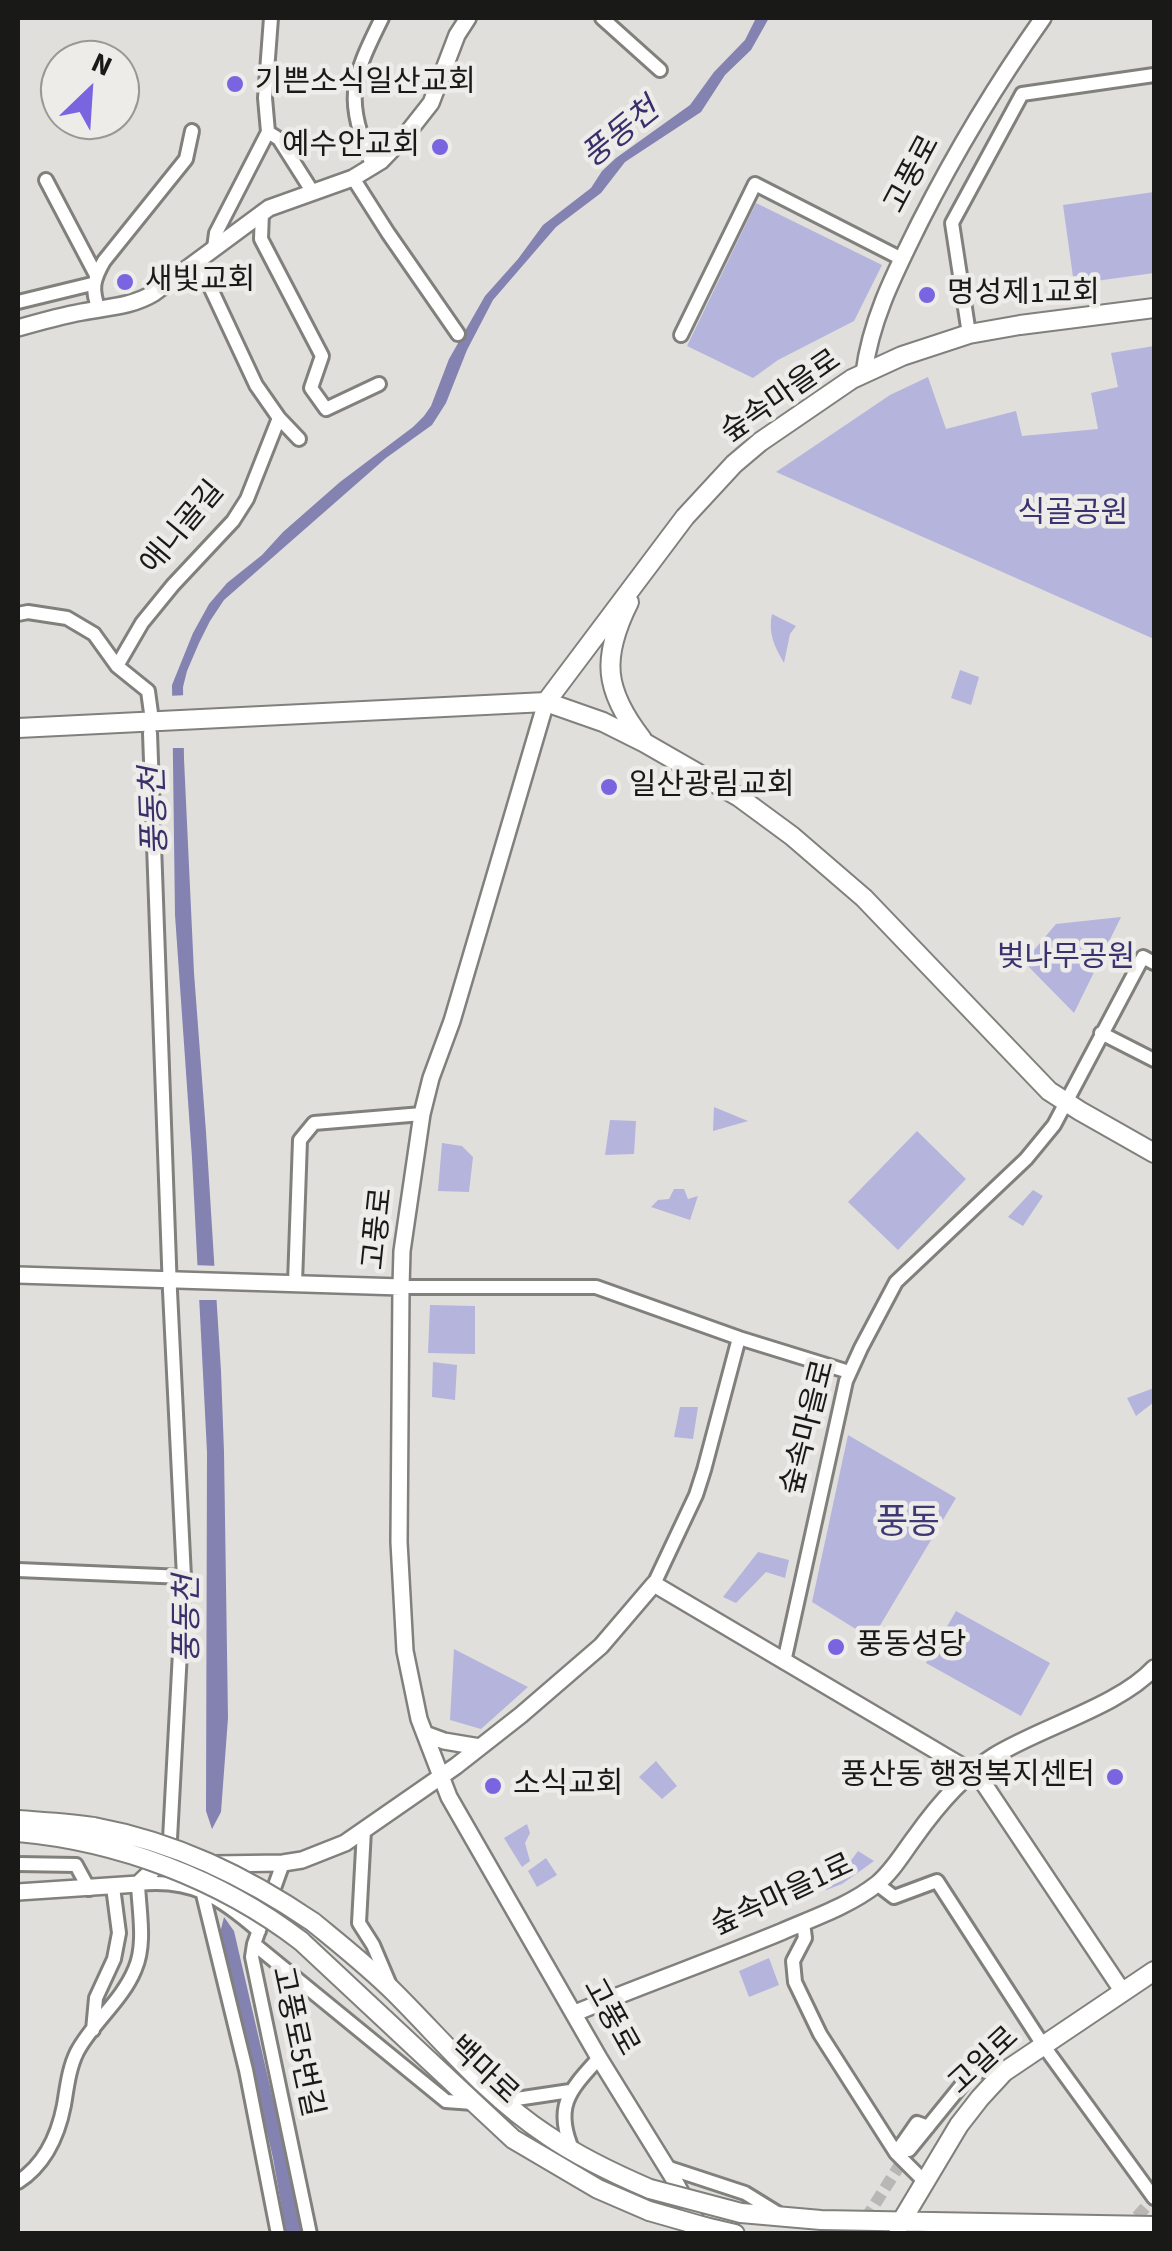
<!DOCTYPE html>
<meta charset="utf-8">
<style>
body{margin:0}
#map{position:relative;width:1172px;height:2251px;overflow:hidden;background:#e0dfdc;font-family:"Source Sans 3",sans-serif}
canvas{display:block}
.frame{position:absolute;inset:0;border:20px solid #191918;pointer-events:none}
.north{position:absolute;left:40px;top:40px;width:100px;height:100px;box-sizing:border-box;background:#edece9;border:2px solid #989895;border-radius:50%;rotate:25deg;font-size:28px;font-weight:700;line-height:40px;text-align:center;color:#191918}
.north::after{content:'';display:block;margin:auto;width:35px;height:45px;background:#7965e0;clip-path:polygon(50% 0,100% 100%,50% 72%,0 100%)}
</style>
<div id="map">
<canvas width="1172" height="2251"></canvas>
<div class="frame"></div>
<div class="north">N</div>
</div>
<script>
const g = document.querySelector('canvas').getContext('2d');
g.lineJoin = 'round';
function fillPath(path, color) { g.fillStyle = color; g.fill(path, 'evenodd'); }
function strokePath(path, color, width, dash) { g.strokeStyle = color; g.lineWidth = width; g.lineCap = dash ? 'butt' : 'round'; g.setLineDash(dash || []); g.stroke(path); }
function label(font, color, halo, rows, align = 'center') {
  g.font = font + ' "Source Sans 3","Noto Sans KR",sans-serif'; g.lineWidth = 9; g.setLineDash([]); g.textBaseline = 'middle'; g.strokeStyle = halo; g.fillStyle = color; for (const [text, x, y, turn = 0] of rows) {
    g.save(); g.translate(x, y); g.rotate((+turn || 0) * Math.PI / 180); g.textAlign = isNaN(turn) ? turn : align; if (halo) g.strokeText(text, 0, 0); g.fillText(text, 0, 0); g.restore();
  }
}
const green = new Path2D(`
 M1154,192V273L1074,284L1063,205Z
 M756,203L882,265L854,321L778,360L753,378L687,346Z
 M1154,346V639L776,472L890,395L928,377L946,429L1016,411L1022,436L1098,429L1091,393L1118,387L1111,353Z
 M772,614L796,626L790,634L784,663C774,646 768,633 772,614Z
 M960,670L979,677L971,705L951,698Z
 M1121,917L1074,1013L1024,962L1056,924Z
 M714,1107L748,1121L713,1131Z
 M610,1120L636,1121L634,1154L605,1155Z
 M917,1131L966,1179L898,1250L848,1202Z
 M442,1143L462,1146L473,1157L469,1192L438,1191Z
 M674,1189H684L688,1199L698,1196L690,1220L651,1207L658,1200L669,1199Z
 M1033,1190L1043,1196L1023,1226L1008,1217Z
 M430,1305L475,1306V1354L428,1353Z
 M433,1362L457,1365L455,1400L432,1397Z
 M1154,1388V1402L1136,1416L1127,1398Z
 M680,1407H698L693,1439L674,1437Z
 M848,1435L956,1498L872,1639L812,1602Z
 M758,1552L789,1560L785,1578L766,1572L736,1603L723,1597Z
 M956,1611L1050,1663L1021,1716L926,1663Z
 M454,1649L528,1687L481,1729L450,1720Z
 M656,1761L677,1786L662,1799L639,1777Z
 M527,1824L530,1833L525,1843L530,1861L522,1867L504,1838Z
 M858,1851L874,1861L842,1884L826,1890L823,1879L847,1866Z
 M546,1858L557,1875L537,1887L528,1871Z
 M769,1958L779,1985L749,1997L739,1971Z`);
const water = new Path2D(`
 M756,18H769L751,50L725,75L701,112L625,162L601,193L556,227L493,300L467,350L446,403L432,425L386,458L224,600L210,621L199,643L187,671L183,687L184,759L194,973L206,1132L221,1371L224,1452L228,1718L221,1812L212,1829L206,1811L207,1452L192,1158L175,915L172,685L193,633L209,604L227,583L262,555L283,532L340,482L413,427L424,416L431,406L449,359L485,296L518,259L543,225L591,188L602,171L616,158L690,105L714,72L745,40Z
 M224,1917L234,1931L304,2233H286L273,2158L220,1933Z`);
const pier = new Path2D(`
 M188,695L189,748H166L167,696Z
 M192,1265L220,1266L221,1300H195Z`);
const minorTunnel = new Path2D(`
 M1125,2230L1154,2198
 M856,2234L908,2152`);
const minor = new Path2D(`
 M602,18L660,70
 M268,132L279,139L312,191
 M373,167C345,99 350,82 382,18
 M353,178L388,233L458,334
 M46,180L96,275
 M262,212L261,239L322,356L311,388L326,409L379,384
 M214,248L216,233L268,132L265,98L271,18
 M18,302L92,284
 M99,310C91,289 93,280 104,261L186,159L192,131
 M969,334L952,223L1022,94L1154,75
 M681,335L755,184L902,259
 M279,418L299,439
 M18,614L28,612L67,618L94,634L117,666L148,691L151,713
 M117,666L142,623L173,585L233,521L247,499L279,418L256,385L198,261
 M150,733L170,1291L184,1577L170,1839
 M1101,1033L1154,1060
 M295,1283L300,1140L314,1123L422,1114
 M401,1287H596L739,1338
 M18,1570L184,1577
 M654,1584L696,1495L704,1470L739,1338L849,1372
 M784,1662L846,1381L861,1348L896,1282L1026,1159L1054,1125L1143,957L1154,963
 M364,1830L359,1923L373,1945L390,1985
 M283,1863L254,1944L252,1957L310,2234
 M18,1864L76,1865L89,1889
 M877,1884L894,1897L937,1881L1043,2045L1154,2198
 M201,1886L246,2070L278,2234
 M803,1923L805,1938L793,1961L795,1982L820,2034L896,2153L925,2182
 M254,1944L446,2101L473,2103
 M93,2030L96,1998L114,1959L119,1933L113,1887
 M503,2101L570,2091
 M909,2150L974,2070L1004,2072
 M573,2151C553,2106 570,2090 599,2058
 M896,2153L917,2123L928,2127
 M666,2167L745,2193L779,2214
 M18,2182C44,2165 58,2136 64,2105C67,2087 69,2068 77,2052C93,2022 122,2001 135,1969C146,1944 139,1911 138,1884C192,1878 220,1897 259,1931`);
const tertiary = new Path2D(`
 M18,328C39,322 60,316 82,312C107,307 131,307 154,293L269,208L353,178L381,161L405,136L431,103L457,35L468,18
 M864,373C871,318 896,271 920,222C956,151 997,83 1043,18
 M546,702L452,1021L431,1078L422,1114L402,1251L401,1287L399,1542L405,1651L419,1719L449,1797L599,2058L672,2176L702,2232
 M18,1275L401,1287
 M425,1734L444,1741L480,1747
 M214,1864L283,1863L302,1860L345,1843L456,1766L521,1715L601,1646L654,1584L972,1772L984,1784L1123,1992
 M18,1892L138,1884L158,1865
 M575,2013C643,1985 713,1960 781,1932C813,1918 849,1906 877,1884C892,1872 903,1853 915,1837C937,1806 962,1776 994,1756C1041,1727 1119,1706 1154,1668`);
const secondary = new Path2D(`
 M629,602C601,658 604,690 642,739
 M546,702L685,517L734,464L760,442L852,379L902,356L969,334L1020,325L1154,308
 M18,728L546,702L603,722L645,743L739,797L792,836L864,898L1049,1091L1080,1111L1154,1153
 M313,1922C341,1945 369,1967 395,1993C444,2042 489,2097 547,2135C579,2157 615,2174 650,2189
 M301,1941L513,2139L598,2189L649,2211
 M741,2213L821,2220L1154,2226
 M705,2227L735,2234
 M898,2227L959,2125L980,2098L1004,2072L1154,1971`);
const secondaryBridge = new Path2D(`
 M18,1820C43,1822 69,1823 94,1827C175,1842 245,1876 313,1922
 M18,1832C119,1841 220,1879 301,1941
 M650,2189L741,2213
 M649,2211L705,2227`);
const markers = [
 [235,84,10,"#7965e0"],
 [440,147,10,"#7965e0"],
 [125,282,10,"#7965e0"],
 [927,295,10,"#7965e0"],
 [609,787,10,"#7965e0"],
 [836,1647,10,"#7965e0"],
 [1115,1777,10,"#7965e0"],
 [493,1786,10,"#7965e0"]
];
const poiNames = [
 ["기쁜소식일산교회",255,84],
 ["예수안교회",420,147,"right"],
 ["새빛교회",145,282],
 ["명성제1교회",947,295],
 ["일산광림교회",629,787],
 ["풍동성당",856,1647],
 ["풍산동 행정복지센터",1095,1777,"right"],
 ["소식교회",513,1786]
];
const streetNames = [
 ["고풍로",914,175,-62],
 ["숲속마을로",782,398,-35],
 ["애니골길",184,529,-50],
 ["고풍로",380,1229,-84],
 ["숲속마을로",810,1428,-76],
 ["숲속마을1로",783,1897,-25],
 ["고풍로",609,2018,61],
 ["고풍로5번길",295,2042,78],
 ["고일로",985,2062,-43],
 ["백마로",482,2072,43]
];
const parkNames = [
 ["식골공원",1073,515],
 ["벚나무공원",1066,959]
];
const waterNames = [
 ["풍동천",622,135,-39],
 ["풍동천",157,811,-92],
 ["풍동천",190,1619,-90]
];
const quarterNames = [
 ["풍동",908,1525]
];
fillPath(green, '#b5b4dc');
fillPath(water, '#8482b1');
fillPath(pier, '#e0dfdc');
strokePath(minorTunnel, '#b8b7b5', 12, [12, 6]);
strokePath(minor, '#81807d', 18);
strokePath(tertiary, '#81807d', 20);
strokePath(secondary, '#81807d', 22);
strokePath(minor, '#fff', 12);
strokePath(tertiary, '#fff', 15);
strokePath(secondary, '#fff', 18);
strokePath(secondaryBridge, '#81807d', 22, []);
strokePath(secondaryBridge, '#fff', 18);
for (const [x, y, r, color] of markers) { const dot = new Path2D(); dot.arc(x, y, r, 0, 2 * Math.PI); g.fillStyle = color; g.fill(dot); strokePath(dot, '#edece9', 4); }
label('30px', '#191918', '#edece9', poiNames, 'left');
label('30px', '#191918', '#edece9', streetNames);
label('30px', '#3b336f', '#edece9', parkNames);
label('italic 32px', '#382f6b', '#edece9', waterNames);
label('35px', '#403875', '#edece9', quarterNames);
</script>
